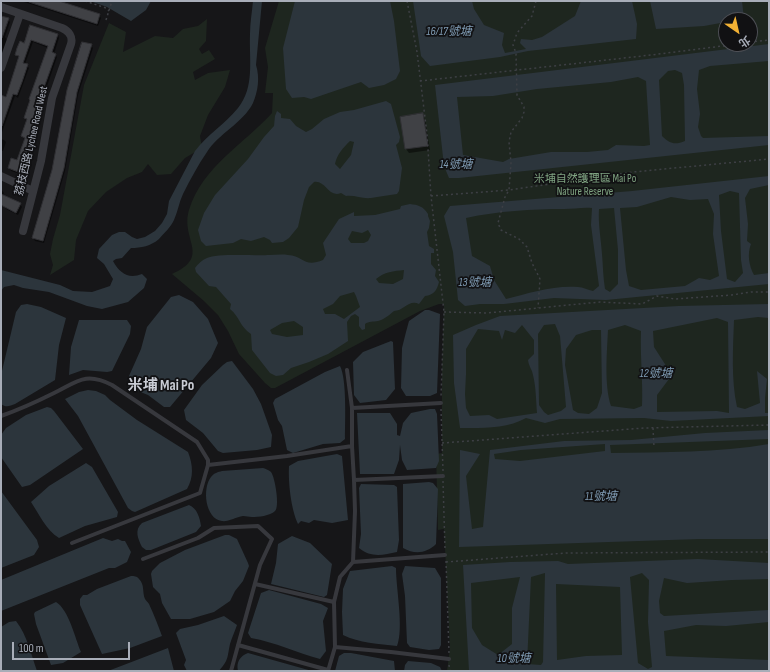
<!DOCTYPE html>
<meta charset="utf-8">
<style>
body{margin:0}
#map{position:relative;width:770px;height:672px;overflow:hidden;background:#161618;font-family:"Sofia Sans Condensed","Noto Sans TC",sans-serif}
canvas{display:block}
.frame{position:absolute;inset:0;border:2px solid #a8adb8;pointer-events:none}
.north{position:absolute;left:718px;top:12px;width:40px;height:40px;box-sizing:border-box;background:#111113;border:1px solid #4d4f55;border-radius:50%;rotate:146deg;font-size:11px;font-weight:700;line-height:16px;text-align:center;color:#a8adb8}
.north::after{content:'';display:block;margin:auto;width:14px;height:18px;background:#f2b134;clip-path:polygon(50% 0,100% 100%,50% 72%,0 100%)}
.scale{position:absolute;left:12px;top:642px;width:118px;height:18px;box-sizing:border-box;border:2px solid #a8adb8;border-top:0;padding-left:5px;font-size:12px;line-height:14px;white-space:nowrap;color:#a8adb8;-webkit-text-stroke:3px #111113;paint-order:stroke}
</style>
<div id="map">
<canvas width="770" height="672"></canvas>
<div class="frame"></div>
<div class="north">北</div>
<div class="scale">100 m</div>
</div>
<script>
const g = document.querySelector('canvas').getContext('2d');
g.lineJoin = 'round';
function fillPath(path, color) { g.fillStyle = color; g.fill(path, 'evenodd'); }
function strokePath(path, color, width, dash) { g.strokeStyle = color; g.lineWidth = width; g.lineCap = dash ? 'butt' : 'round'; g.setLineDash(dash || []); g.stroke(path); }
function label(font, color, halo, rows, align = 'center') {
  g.font = font + ' "Sofia Sans Condensed","Noto Sans TC",sans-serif'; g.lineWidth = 3.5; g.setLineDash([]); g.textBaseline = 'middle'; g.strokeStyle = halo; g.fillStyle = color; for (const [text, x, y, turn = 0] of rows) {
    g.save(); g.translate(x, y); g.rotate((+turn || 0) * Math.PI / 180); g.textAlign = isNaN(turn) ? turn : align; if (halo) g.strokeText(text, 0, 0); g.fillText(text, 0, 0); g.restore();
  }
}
const green = new Path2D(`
 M279,1H769V671H447L450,648L444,529L438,530L436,454L442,453V368L444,304H439L420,311L275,388H271L265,383L239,354L228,331L218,315L204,301L172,274C212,256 180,240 189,210C202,167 244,144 272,113L273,93H265L268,67L265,48ZM726,20H750V44H726Z
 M207,19L206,41L199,49L202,54L209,50L215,59L193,72L195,80L208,73L230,70L225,87L208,115L200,136L202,148L185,158L171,174L157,175L148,164L142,172L127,178L106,192L88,211L76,240L74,260L50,275L53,265L50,254L53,239L60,215L84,85L109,23L126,32L123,52L155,36L173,38L183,29L198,26Z`);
const water = new Path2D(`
 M90,1H151L146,10L131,21L107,7Z
 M253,1H262L256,65C260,78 258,91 253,103C243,123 218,134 207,152C198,165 190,180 183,194C179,202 178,211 174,220C171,227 164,233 159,239C151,246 141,248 131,248L122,258L116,259L113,261C120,274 129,279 142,274L147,279L144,288L128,302L102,309L87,306L49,292L23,288L14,285L4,287L1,291V270L60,285L73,291L92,292L110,286L113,279L104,264L97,258L99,249L112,235L119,232H125L132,237L137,239L145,237L155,231L162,223L167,214L169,201L195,151C207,135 225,124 238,108C255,87 249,60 250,34C250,23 252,12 253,1Z
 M295,1H390L394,21L400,71L396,79L384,85L369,88L361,82L311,99L304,97L292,98L286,89L283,48Z
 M413,1H472L474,9L484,25L504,33L502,45L505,53L526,49L520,43L521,39L532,40L542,37L575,16L581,1H632L637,24L636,39L528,51L500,57L430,66L421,56Z
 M650,1H742L744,19L726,20V22L704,26L656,29Z
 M769,44V61L710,66L699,70L697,89L700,114L698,127L701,136L703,138L769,136V145L459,178H449L444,166L435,85ZM675,70L682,73L684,85L685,141C675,145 670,144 662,136L659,80L668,71ZM638,77L646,81L650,145L644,146L616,145L608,150L587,152H551L509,159L503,162L463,155L457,97L493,96L537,89L611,82Z
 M386,101L391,104L400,137L399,142L396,145L402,168L399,191L397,194C388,195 379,197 371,198C362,199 355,195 346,196L341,193C328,198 326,180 314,182L309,187L304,200L298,227L289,238L283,242L272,243L270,240L264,237L251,241L241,239L233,243L206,246L201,241L198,230L204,213L215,195L248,159L264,137L274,126L275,116L277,111L281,114V118L290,119L296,126L306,132L312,129L324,119L340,112L354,110ZM350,141L354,142L351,155L340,169L335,164C337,154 343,148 350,141Z
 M769,176V185L750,189L745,198L748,224L747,241L751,244C747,254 749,266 754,275L769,273V284L606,300L554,298L504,304H480L465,306L458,300L453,252L444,216L450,206L632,191ZM730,191L739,193L741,260L743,273L735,282L727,279L721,231L719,195ZM671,197L690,200L708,199L714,214L713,234L719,276L710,280L699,278L685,286L641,290L629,286L626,270L620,208L637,207ZM592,208L591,225L599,286L593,291C588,290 583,287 578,287C554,285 529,293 506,299L494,280L490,266L472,256L466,218C498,211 532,209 564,209C573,209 583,207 592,208ZM614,208L618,250V284L610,292L605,289C603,277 603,265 602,254C601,239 598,224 599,209Z
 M410,204C418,205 423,206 428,214V216L430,221L429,228L427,232L429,246L434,249V253H431V264L436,270L435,276L439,282C437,290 434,295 425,296L419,304C409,299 404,311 394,311C389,315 385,319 378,321C373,322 369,321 365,324V329L362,330L359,326V317L355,314L351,316L347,322L348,341L328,354L309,362L291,368L283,375L276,376L270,373L252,350L251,334C239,326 240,317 230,309L231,304L216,287L209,286L196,272L195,268C198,264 202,260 207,258C217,253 256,256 269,255C275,255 282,254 288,255C304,256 304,268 323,260L326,255L323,243L339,219L354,212V216L375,215L400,209L401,206ZM368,230L371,235L368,241L364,243H351L348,239L352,231L362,233ZM404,270L403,279L393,284L379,283L376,279C384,272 394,271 404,270ZM354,292L356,296L360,307L344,319L335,314H325L323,309L333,304L340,296ZM294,321L303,327V335L287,337L272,334L270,330L282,323Z
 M179,295L193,302L208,319L218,343L211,358L170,407H164L148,395L128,387L129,376L141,349L147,327L171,297Z
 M27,304L41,307L66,318L59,345L55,380L15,404C10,406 6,408 1,404V375L16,312L21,305Z
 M769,304V318L758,317L734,320C733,349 731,379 737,407L745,409L760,403L757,371L767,379L765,398V413H769V416L671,421L644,418L560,419L545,423L526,418C507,429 482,428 460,428L454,383L453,335L476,325L500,316L679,306ZM717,318L728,322L729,413L717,411L657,412V395L672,375L654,347L653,331ZM555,324L560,336L566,407L561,411L548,415L544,412L539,405L538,334L544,325ZM522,325L534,340V354L528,360C529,367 532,369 533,375C536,387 536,400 537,413L497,419L489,415L470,416L466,408L465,394L466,374V349L478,329L499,331L502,340L505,330L515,333ZM625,325L641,331C640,356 643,381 642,406L634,409L611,406C604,385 607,352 608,330ZM592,330H601L602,393L597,408L589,414L578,413L573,410L565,365L566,349L576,335Z
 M425,310H429L440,314L437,393L430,396H406L401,388L402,348L406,332L409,321Z
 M79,320H127L131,326L130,334L112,371L107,372L83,370L69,375L71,347Z
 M391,341L393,342L395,389L386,400L360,403L354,395L353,362L363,352Z
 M232,361L253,389L261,404L272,435L271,447L257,450L223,453L218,451L203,433L186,420L184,410L202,385L223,365L227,362Z
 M340,366C347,379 345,422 345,439L340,443L323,444L293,453L287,450L282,426L278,420L273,403L275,399L325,372Z
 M88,390L96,391L105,395L110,400L137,420L188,452C193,465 194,477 187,489L135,512L132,511L128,508L78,416L65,399L79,392Z
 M47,407L51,408L54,411L83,449L30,485L22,487L1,457V435L6,428L26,415Z
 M430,409H435L437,414L439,461L436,468L407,470L402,460L400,445L399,460L394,474H360L357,413H390L397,424V435L400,436L403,423L411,413Z
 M769,430V439L610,445L611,453C664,452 717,453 769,444V539H699L459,547L460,450L480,454L466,476L472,529L483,527L490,450L564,441L631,440L705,433ZM605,444V451L520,461L495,459L494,454L521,450Z
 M337,454L342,456L348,520L332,523L314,520L309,523L301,521L298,524C291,510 288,482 289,466L298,461Z
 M86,463L92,467L118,512L117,517L85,526L59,538C46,530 39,514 31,502L49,486Z
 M263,468C266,469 269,470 271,472C275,477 280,507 275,511C270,516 258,517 252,517C248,517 247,516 243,516C236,517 228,522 222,521C205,519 202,488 211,477C214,473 218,472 222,471Z
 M429,482L433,483L438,489L436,544C427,553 415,555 403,548V484Z
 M361,484L394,485L397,487L399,540L397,552C383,555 371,558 359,548L361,534L359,488Z
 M1,491L37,540L39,547L34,555L1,568Z
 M189,505C197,508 200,518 201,526L196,532L151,550H146L142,547C138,539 134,530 142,523Z
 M225,535H229L237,539L248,563L249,566L243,581L235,591L230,601L214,612L190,619H171L162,603L160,594L153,587L151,574L152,571L160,563L185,550Z
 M292,536L310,543L332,564L327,595L324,597L271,584L276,563L278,544Z
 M103,538L112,541L118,539L122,541H125L131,552L127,562L115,568H109L1,611V580Z
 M698,559L769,563V579L732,580L687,583L664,578L659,601L660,613L664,616L769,610V622L726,626L696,625L664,631L666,656L769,660V671H469L463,565L510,562L558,561L568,564ZM545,573L543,662L541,665L527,664L531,577ZM642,573L649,580L648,622L652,667L648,669L638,663L630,577ZM520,577L512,608V644L498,655L482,645L472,628L471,583ZM556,584L620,587L622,655L586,656L557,660Z
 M392,566L396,568C396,589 404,628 397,646C379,644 359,643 343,635L342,612L343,589L350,571Z
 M405,566L435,568L441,578V645L439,649L429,650L410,647L407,643L405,596L402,574Z
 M131,576C134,576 137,576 139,579C145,585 142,592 145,599C146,601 148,602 149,604C154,615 158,625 162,636L130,648L102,654L80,605V599L83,595H87L97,589Z
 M269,590L321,604L328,608L323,621L326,651L320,659C297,653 275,642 251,638L248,633L261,593Z
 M56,602C69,610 75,638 81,652L63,663L51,665L36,624L34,614L35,612Z
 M224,616L237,625C235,631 232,637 230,644C227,658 229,659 219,671H187L184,665L186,660L176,633L180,629L198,625Z
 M16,621C27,635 31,654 37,671H1V627L9,622Z
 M168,648L174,671H108Z
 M248,653L312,671H238C236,662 240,656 248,653Z
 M344,653H351L394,661L395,671H335L339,656Z
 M408,661L431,663L440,667L442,671H404L405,665Z`);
const shadow = new Path2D(`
 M21,1H57L99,15L101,18L98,26Z
 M1,17L8,19L10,22L5,37L7,40L1,58Z
 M31,26L58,35L59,38L54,54L57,57L39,110L40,112L35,127L36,130L31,146L34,149L30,161L28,160L23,175L11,171L9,168L18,161L25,140L22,136L27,121L25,118L48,48L33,42L25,64L29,68L18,98L15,96L1,135V100L2,97L6,98L20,58L16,55L25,44Z
 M91,45L93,48L78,95L65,171L44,243L35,241L33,238L53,170L68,90Z
 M422,115L425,119L430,150L409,153L406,149Z
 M1,139L4,140L6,142L3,151H1Z
 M1,189L4,193L1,199Z
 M20,204L22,207L18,215L6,209L5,207Z`);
const building = new Path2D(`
 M29,1H59L100,14L97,24L29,2Z
 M1,16L9,18L2,38H1Z
 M30,25L58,34L52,52L56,54L37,107L39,108L33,126H35L29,144L33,145L29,159L27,158L21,173L8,168L11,158L17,160L25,138L21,136L27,119L24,118L30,100L29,99L48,46L31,40L23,63L28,64L22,82L17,95L13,94L2,126L1,95L6,97L19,56L15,55L17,48L20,41L24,43Z
 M82,42L92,44L77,92L64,168L43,241L32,238L52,170L67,90Z
 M423,113L428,146L405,149L400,117Z
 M1,194L21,203L16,213L1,205Z`);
const path = new Path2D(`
 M85,1L106,8L109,11
 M407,1L417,52L427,134L431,196L444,312L441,397
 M536,1L532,16L517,33L513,45L516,53L517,95L524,107V112L522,118L511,132L509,142L511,163L509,190L505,197L498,223L501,230L519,239L527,247L532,263L540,279L538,308
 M106,20L112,1
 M750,42L769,40
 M420,81L651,55L738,44
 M431,196L509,190L633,172L769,159
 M444,312L487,313L600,302L642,304L657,296L675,299L732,295L751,292H769
 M441,409L443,471
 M653,428L654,447
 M442,443L644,428L769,425
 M443,481L445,549
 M446,561L449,653
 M446,562L566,553L769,552
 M449,665L450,671`);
const lane = new Path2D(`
 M352,408L441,403
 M1,416C18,410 36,402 52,394C77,382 85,371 112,385L197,442L208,460V465L200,493L72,543
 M208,465L287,456L352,446
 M354,480L443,476
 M143,559L198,538L214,528L258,526L272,539L260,565L231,671
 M353,562L445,555
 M255,584L334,602
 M238,645L328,670
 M335,647L391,652L449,659
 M328,671L335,647L334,602L340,577L353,562L355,511L354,480L352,446V408L347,370`);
const street = new Path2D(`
 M1,7L62,28C69,31 73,37 71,44L52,98L41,161L23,231
 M1,68L20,14
 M1,176L33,191`);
const streetNames = [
 ["荔枝西路 Lychee Road West",32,141,-77]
];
const parkNames = [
 ["米埔自然護理區 Mai Po",585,179],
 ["Nature Reserve",585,192]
];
const waterNames = [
 ["16/17號塘",449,32],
 ["14號塘",456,165],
 ["13號塘",475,283],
 ["12號塘",656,374],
 ["11號塘",601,497],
 ["10號塘",514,659]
];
const districtNames = [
 ["米埔 Mai Po",161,386]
];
fillPath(green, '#1e261f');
fillPath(water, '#2c353c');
fillPath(shadow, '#0007');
fillPath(building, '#404145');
strokePath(building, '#303034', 1);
strokePath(path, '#3d3f44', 1.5, [2, 3]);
strokePath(lane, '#37383d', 4);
strokePath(street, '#37383d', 8);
label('11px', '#a8adb8', '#111113', streetNames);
label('11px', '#7fa381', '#111113', parkNames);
label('italic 12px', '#7f9bb3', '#111113', waterNames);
label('bold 15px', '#c9ccd4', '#111113', districtNames);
</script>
